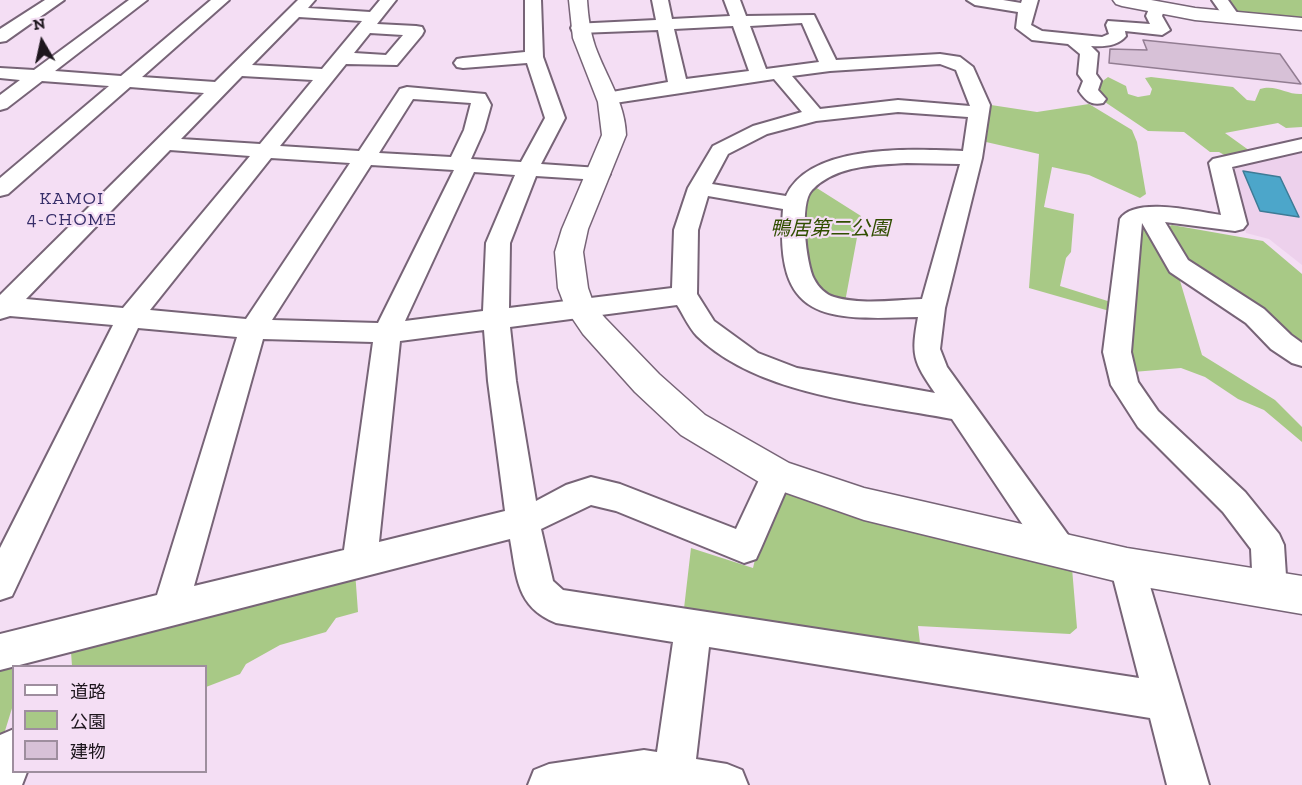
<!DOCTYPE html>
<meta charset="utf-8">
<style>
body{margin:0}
#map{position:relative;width:1302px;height:785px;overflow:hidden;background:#f4def4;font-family:"Zilla Slab","Noto Sans JP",serif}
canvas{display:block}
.legend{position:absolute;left:12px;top:665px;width:195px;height:108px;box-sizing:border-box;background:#f4def4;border:2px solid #9e8e9e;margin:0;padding:8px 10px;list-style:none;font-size:18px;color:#1d161d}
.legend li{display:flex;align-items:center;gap:12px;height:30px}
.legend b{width:30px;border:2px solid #9e8e9e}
.north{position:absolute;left:12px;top:12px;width:60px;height:60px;-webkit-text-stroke:4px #f4def4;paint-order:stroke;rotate:351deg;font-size:16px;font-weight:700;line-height:24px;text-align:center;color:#1d161d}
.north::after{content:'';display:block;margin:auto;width:21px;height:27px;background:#1d161d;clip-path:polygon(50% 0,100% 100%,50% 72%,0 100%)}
</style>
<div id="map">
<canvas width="1302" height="785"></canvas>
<ul class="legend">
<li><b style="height:8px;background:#fff"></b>道路</li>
<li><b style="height:16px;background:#a8c986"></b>公園</li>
<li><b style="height:16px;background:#d7c1d7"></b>建物</li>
</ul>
<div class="north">N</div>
</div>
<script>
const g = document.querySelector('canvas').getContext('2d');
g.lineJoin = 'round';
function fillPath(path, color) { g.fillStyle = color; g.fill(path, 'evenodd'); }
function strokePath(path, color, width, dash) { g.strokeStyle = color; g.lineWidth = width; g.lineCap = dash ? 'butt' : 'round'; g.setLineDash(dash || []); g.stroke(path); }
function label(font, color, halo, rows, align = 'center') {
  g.font = font + ' "Zilla Slab","Noto Sans JP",serif'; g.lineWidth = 4.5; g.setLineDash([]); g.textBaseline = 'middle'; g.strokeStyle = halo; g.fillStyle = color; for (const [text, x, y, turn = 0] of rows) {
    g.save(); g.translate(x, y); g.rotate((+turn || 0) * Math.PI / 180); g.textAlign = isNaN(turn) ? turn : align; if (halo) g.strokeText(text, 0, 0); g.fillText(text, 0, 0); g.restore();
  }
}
const built = new Path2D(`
 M1302,149V265L1269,239L1246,233L1231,165Z`);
const green = new Path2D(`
 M1228,0H1302V20L1239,15Z
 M1108,77L1126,86L1128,94L1138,97L1150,95L1152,89L1145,78L1151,77L1233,87L1247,100L1255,101L1260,89C1276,84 1287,95 1302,94V127L1286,128L1278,123L1225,133L1250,151L1228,157L1219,152H1210L1184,132L1148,131L1099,98L1095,93L1100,83Z
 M1089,104L1132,130L1137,142L1146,194L1140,198L1089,175L1052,167L1044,207L1074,214L1071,252L1066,258L1060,286L1114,303L1113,312L1029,288L1039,154L986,142L991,105L1037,112Z
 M812,185L861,216L845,302C787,298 804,230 806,190Z
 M1140,220L1178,274L1202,355L1275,400L1302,427V442L1264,410L1238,399L1205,377L1181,368L1133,372L1126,334Z
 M1172,225L1263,241L1302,274V350L1186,261L1166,227Z
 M778,488L1072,568L1077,628L1070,634L918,626L921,652L683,617L691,548L753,568L763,525Z
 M355,571L358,612L336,618L326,632L280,645L246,664L240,674L206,687V666H72L71,652L263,601Z
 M12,660L22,666H14L13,705L0,747V664Z`);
const water = new Path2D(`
 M1243,171L1280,177L1299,217L1260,211Z`);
const building = new Path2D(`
 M1143,40L1280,54L1301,84L1109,63L1110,49L1147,50Z`);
const minor = new Path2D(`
 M45,0H64L6,41L0,42V29Z
 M129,0H147L55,71L121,76L211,0H229L142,77L215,82L298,0H315L308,8L370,12L380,0H396L377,24L416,26L422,27L424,31L422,35L397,65L346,64L280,146L359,151L400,89L407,87L485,94L491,105L484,130L471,159L521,162L545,118L527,63L463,68L457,67L454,63L457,59L463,58L525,52V0H541L543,57L565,118L541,164L599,168L607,169L610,174L607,179L599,180L536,176L510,243L509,308L672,288L674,230L688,188L713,146L753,126L802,112L774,79L608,104L601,102L599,98L601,94L668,82L658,30L579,33L573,32L571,28L573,24L656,20L652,0H668L672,19L730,16L724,0H740L746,16L814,15L836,60L940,54L960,57L973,67L990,105L982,158L945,308L940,349L947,367L1071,539L1076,550L1071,561L1059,565L1047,561L952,419C870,403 759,396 697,336C689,328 683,314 677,305L510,327L516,381L536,501L566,485L591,477L620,484L736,529L766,465L777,461L788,465L793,474L761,548L756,559L744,563L616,511L591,505L541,529L553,581L563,590L1139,678L1110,566L1115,555L1127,550L1139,555L1144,566L1209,785H1167L1150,718L709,647L696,759L727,764L742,770L748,785H528L534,770L549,764L644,750L657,752L673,642L556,623C516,607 517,577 510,539L0,670V634L157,595L237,337L138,328L12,596L0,600V548L113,325L10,316L0,319V295L204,93L130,87L8,194L0,196V178L109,86L42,81L7,108L0,110V95L20,80L0,78V68L34,70ZM299,17L362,21L322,69L252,65ZM802,23L819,62L766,69L750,26ZM733,26L749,71L686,79L674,29ZM370,33L403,35L386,55L354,53ZM940,64L956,70L970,106L898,100L820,109L792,76L830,71ZM242,76L313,80L260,144L181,139ZM413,99L471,103L464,130L451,157L379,153ZM898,112L968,117L963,151C914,149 810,143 786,196L712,184L728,154L767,134L816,121ZM170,150L250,156L123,308L26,299ZM271,158L350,163L246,319L150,310ZM907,163L960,164L922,299C895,300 861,305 834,297C826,295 818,287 814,279C806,264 799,203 812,190C836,165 875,165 907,163ZM371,165L454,170L378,323L272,320ZM474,172L515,175L486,243L483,311L405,321ZM708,196L783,209C774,322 825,320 918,317C911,355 913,361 935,393L797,368L758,353L714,321L697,294L698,230ZM484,330L488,381L505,511L379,542L400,341ZM263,339L373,342L344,550L194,586Z
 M967,0H1003L1021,3L1022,0H1038L1031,25L1042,31L1102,37L1109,34L1106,25L1108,21L1150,24L1146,16L1151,4L1157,2L1165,7L1162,16L1170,30L1162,35L1125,31L1126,36C1118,46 1104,47 1091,46L1098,53L1096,74L1101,81L1098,90L1106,99L1103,103C1091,106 1085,100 1079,91L1083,81L1078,74L1080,54L1068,44L1032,40L1016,28L1018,12L975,5Z
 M1212,0H1228L1240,17L1238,20H1226Z
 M1302,139V151L1232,167L1247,224L1243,229L1235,231L1165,222L1188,260L1264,309L1291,335L1302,343V366L1292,363L1271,349L1246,323L1170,272L1142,223L1131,352L1138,382L1158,411L1245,492L1279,534L1284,545L1287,591L1282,603L1270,608L1258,603L1253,591L1251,549L1223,512L1138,427L1111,385L1103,352L1120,219C1135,196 1198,212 1221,215L1209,163L1213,159Z
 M14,729V772H27L22,785H0V735Z`);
const tertiary = new Path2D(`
 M569,0H587C588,16 590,31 595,46C606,77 625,102 626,135L588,229L583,252L588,288L594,305L605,318L659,374L705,415L789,463L864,488L1127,548L1302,576V614L1127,584L864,520L764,485L681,435L635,392L583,334L566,309L558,288L555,252L562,229L602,135L598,102L573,38Z
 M1113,0H1151L1195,8L1302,18V30L1195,20L1122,6L1116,4Z`);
const farNeighbourhoodnames = [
 ["KAMOI",72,199],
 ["4-CHOME",72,220]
];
const parkNames = [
 ["鴨居第二公園",830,229]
];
fillPath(built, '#edd1ec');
fillPath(green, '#a8c986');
fillPath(water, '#4ca6ca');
strokePath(water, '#3e7b96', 1.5);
fillPath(building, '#d7c1d7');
strokePath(building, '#927d92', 1.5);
strokePath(minor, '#776477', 4);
strokePath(tertiary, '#776477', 3);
fillPath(minor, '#fff');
fillPath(tertiary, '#fff');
g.letterSpacing = '1.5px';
label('18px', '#362e69', '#f4def4', farNeighbourhoodnames);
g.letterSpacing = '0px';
label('italic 20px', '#314e00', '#f4def4', parkNames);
</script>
